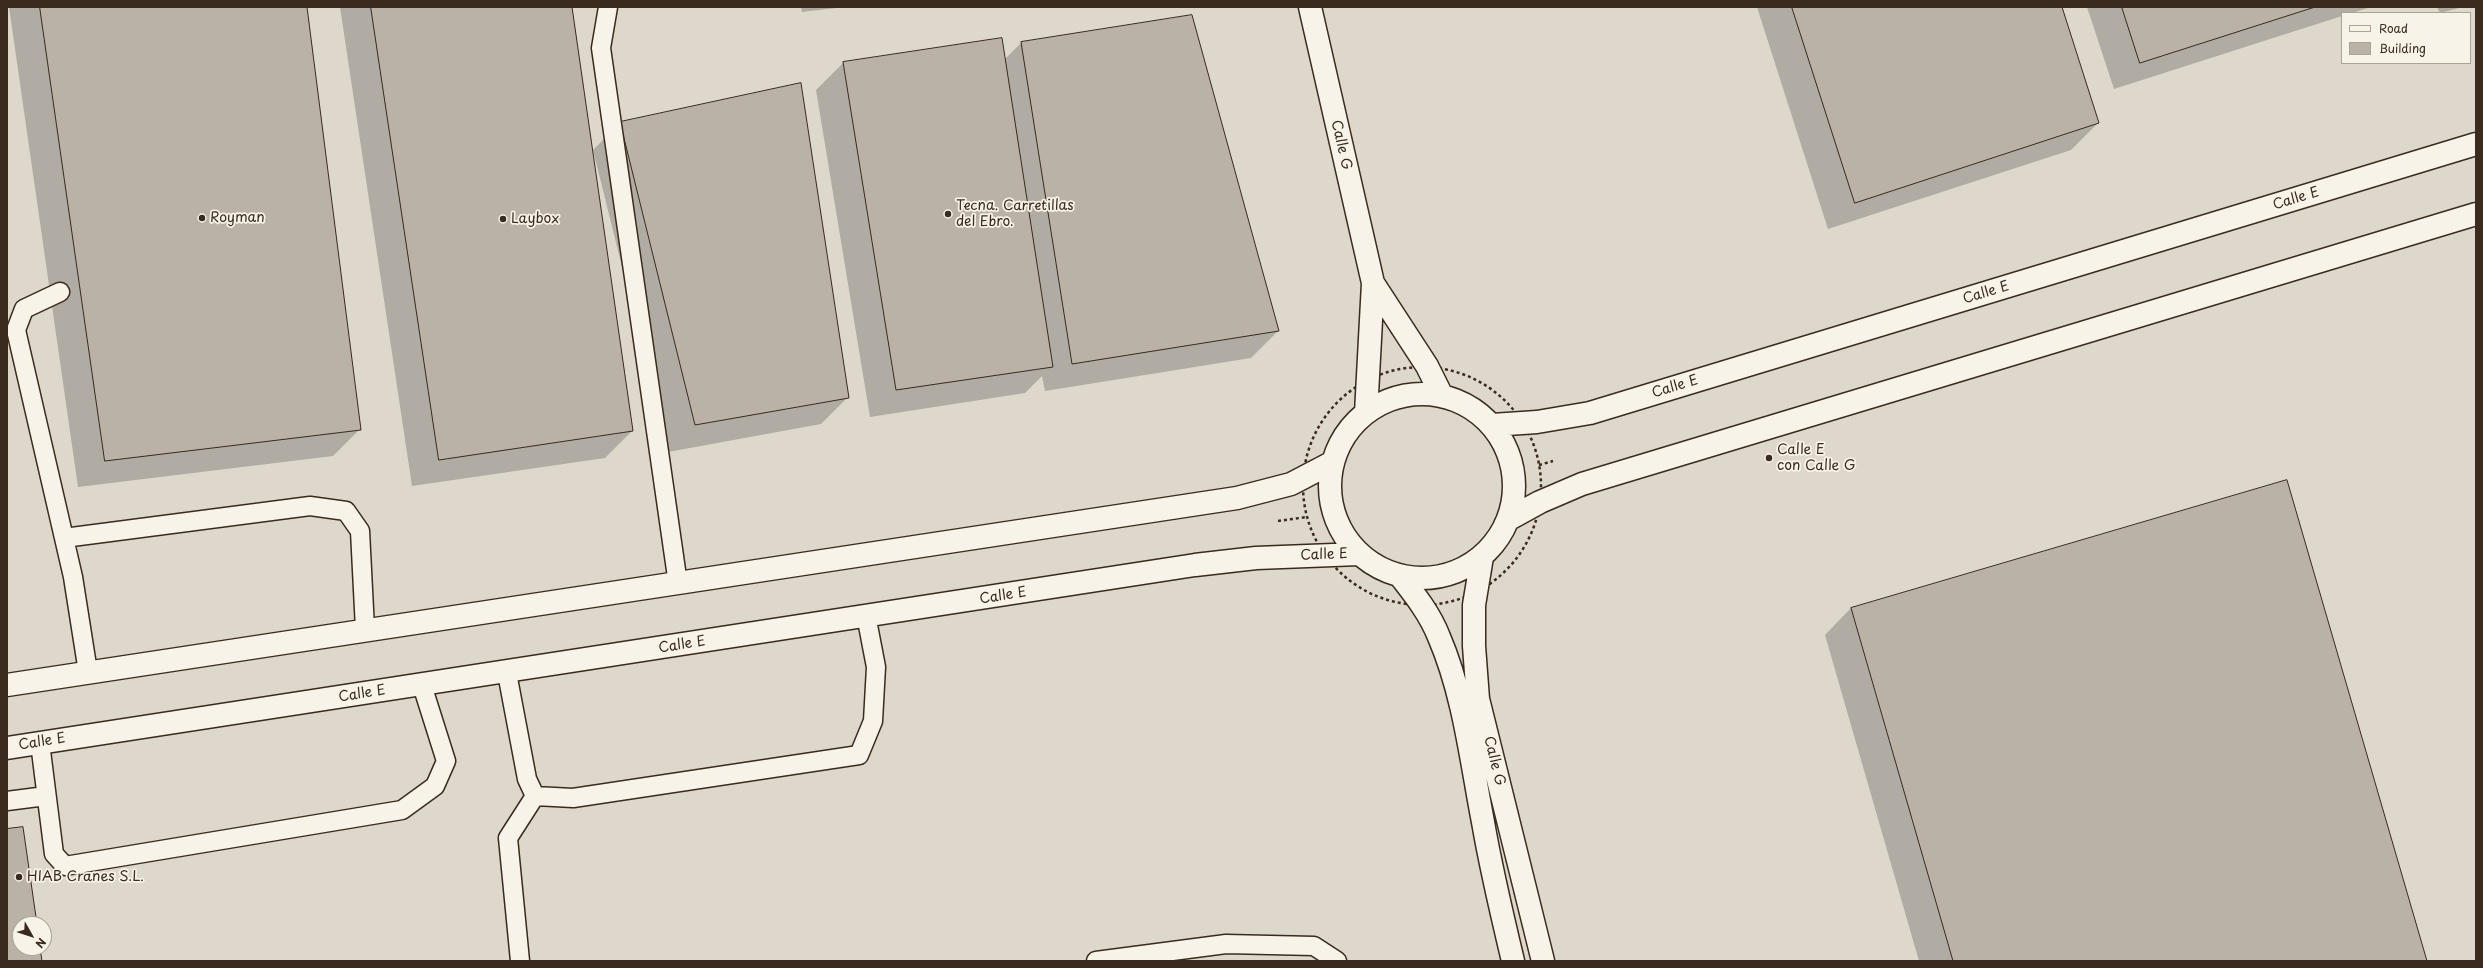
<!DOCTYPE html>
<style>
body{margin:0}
#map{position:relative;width:2483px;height:968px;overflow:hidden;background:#ece7dc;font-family:"Playpen Sans",sans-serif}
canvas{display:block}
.frame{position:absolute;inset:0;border:8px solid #3b2a1e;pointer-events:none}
.legend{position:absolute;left:2341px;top:12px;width:130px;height:52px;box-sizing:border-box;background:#f7f3e8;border:1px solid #aca397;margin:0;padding:5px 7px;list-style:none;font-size:12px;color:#3b2a1e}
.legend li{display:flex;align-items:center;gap:8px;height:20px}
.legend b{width:20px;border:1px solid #aca397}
.north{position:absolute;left:12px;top:916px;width:40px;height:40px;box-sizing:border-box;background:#f7f3e8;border:1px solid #aca397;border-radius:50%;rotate:129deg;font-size:11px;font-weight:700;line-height:16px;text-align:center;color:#3b2a1e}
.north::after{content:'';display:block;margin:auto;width:14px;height:18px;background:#3b2a1e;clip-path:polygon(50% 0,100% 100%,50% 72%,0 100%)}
</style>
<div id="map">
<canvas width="2483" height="968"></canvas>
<div class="frame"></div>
<ul class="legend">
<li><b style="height:5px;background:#f7f3e8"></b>Road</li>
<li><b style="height:11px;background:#bab2a7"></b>Building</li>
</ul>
<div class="north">N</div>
</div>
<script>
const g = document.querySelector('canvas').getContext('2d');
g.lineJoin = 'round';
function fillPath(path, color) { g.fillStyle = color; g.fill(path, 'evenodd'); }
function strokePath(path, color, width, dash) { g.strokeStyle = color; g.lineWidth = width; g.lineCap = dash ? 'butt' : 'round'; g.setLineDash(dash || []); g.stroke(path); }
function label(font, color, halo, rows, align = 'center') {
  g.font = font + ' "Playpen Sans",sans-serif'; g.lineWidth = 3.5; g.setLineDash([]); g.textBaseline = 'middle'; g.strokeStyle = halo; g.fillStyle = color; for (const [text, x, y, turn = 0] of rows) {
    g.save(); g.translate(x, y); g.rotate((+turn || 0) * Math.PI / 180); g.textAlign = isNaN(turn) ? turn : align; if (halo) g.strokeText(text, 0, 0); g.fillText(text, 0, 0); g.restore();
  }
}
const built = new Path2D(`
 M7,7H2476V961H7ZM2342,13H2470V63H2342ZM20,924H44V948H20Z`);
const shadow = new Path2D(`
 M9,7H306L360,429L333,456L78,487Z
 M340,7H571L632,431L605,458L412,486Z
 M801,7H845L802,12Z
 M1757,7H2061L2098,123L2071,150L1828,229Z
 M2087,7H2371L2352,13H2342V16L2114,89Z
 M2437,7H2463L2440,13Z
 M1001,39L1004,60L1021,43L1278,331L1251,358L1045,391L1042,376L1025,393L870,417L816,90L843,63Z
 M620,123L848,397L821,424L668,452L593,150Z
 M1851,608L2426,961H1919L1825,635Z`);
const building = new Path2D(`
 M40,7H307L361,430L105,461Z
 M371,7H572L633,431L439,460Z
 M1792,7H2062L2099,123L1855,203Z
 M2122,7H2315L2140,63Z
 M1192,15L1279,331L1072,364L1021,42Z
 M1002,38L1053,367L896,390L843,62Z
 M801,83L849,398L695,425L620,122Z
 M2287,480L2427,961H1953L1851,608Z
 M23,827L37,924H20V948H40L42,961H7V829Z`);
const path = new Path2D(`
 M1303 486a119 119 0 1 1 238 0a119 119 0 1 1-238 0Z
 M1539,465L1553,461
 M1278,521L1307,517`);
const service = new Path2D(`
 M608,7L601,48L678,584
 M60,292L24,309L16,330L73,577L88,672
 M64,538L310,506L346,511L360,531L365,629
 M507,673L527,779L535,796
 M40,743L54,854L65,866L402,810L435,786L446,761L422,685
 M535,796L573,798L859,755L873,721L876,667L866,615
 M7,801L46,796
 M520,961L508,838L535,796
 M1096,961L1226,944L1314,946L1337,961`);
const minor = new Path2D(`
 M1310,7L1373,283L1366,413
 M1373,283L1427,366L1442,396
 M1330 486a92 92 0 1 1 184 0a92 92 0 1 1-184 0Z
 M1492,425L1537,422L1590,413L2476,144
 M1509,519L1540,502L1582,484L2476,214
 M1482,557L1474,605V646L1478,699L1543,961
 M1400,576C1415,595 1430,614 1439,637C1464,695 1471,760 1483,822C1491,869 1502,915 1513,961
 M7,685L1237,498L1291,484L1333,462
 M7,748L1195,565L1256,558L1359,554`);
const markers = [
 [948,214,4,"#3b2a1e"],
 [202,218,4,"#3b2a1e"],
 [503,219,4,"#3b2a1e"],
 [1769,458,4,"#3b2a1e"],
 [19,877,4,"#3b2a1e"]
];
const streetNames = [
 ["Calle G",1341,145,77],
 ["Calle E",2296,199,-17],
 ["Calle E",1986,293,-17],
 ["Calle E",1675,387,-17],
 ["Calle E",1324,555,-2],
 ["Calle E",1003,596,-9],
 ["Calle E",682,645,-9],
 ["Calle E",362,694,-9],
 ["Calle E",42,742,-9],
 ["Calle G",1494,761,76]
];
const poiNames = [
 ["Tecna. Carretillas",956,206],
 ["del Ebro.",956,222],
 ["Royman",210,218],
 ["Laybox",511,219],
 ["Calle E",1777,450],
 ["con Calle G",1777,466],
 ["HIAB Cranes S.L.",27,877]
];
fillPath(built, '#ddd7cc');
fillPath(shadow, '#0003');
fillPath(building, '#bab2a7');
strokePath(building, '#3b2a1e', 1);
strokePath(service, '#3b2a1e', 21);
strokePath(minor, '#3b2a1e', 25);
strokePath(path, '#3b2a1e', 2.5, [3, 3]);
strokePath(service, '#f7f3e8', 18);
strokePath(minor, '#f7f3e8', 22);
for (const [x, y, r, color] of markers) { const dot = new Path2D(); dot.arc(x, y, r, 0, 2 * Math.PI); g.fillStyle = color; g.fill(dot); strokePath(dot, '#f7f3e8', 1.5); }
label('14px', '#3b2a1e', '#f7f3e8', streetNames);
label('14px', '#3b2a1e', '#f7f3e8', poiNames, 'left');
</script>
